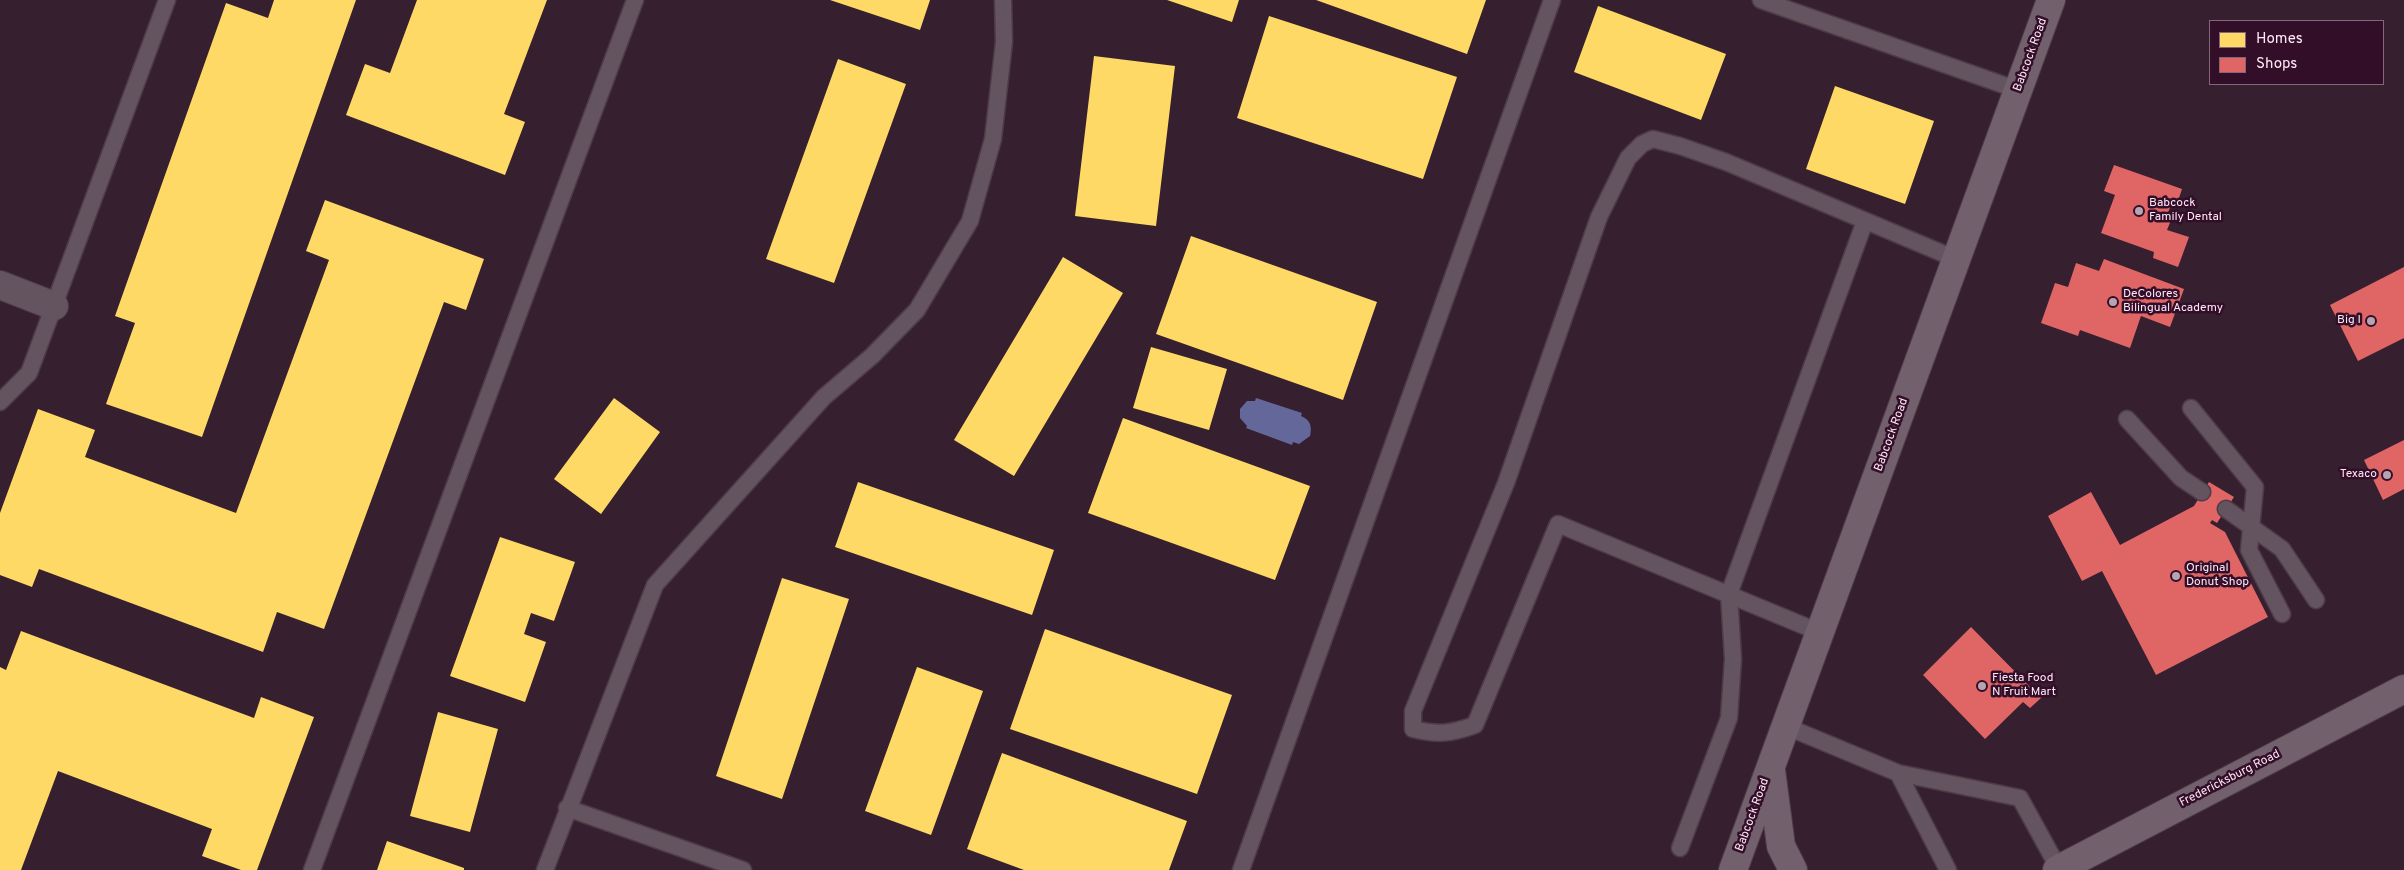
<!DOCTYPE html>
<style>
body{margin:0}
#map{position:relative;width:2404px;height:870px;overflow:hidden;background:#362030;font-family:Overpass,sans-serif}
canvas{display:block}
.legend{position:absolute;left:2209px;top:20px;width:175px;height:65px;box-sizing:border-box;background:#330e29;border:1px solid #84667b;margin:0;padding:6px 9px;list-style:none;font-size:15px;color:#fee9f6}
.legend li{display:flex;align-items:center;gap:10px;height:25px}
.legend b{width:25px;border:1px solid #84667b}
</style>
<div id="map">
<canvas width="2404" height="870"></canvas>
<ul class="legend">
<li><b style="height:14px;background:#ffd966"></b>Homes</li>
<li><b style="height:14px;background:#e06666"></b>Shops</li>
</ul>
</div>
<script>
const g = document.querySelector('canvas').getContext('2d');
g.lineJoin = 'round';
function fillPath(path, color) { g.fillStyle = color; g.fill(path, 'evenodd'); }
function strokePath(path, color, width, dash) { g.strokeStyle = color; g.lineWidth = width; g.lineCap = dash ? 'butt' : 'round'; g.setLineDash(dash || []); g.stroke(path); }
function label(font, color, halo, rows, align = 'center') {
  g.font = font + ' Overpass,sans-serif'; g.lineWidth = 5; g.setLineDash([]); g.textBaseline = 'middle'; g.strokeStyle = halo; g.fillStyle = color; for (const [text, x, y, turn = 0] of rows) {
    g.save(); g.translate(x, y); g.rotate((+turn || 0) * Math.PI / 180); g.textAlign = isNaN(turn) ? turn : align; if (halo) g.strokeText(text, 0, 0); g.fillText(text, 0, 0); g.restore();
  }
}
const water = new Path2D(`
 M1256,398L1302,413L1301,416C1311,420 1312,427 1310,436L1299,444L1293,442L1292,445L1246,428L1247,426L1240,418V409L1247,401H1255Z`);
const homes = new Path2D(`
 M274,0H356L202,437L106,404L135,323L115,316L226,3L268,18Z
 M417,0H547L504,114L525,122L505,175L346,115L365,64L390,73Z
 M830,0H930L920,30Z
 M1167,0H1239L1232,22Z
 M1316,0H1486L1467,54Z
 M1598,6L1726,54L1701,120L1574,72Z
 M1269,16L1457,77L1423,179L1237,118Z
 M1094,56L1175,66L1156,226L1075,216Z
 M838,59L906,84L834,283L766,259Z
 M1835,86L1934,121L1905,204L1806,169Z
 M325,200L484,259L466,310L444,302L324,629L277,612L263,652L39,569L32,587L0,575V513L38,409L95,430L85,457L236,513L329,260L306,251Z
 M1191,236L1377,302L1343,400L1156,334Z
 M1063,257L1123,293L1014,476L954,440Z
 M1151,347L1227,369L1209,430L1133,408Z
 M614,398L660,432L601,514L554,479Z
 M1123,418L1310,486L1275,580L1088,513Z
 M858,482L1054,550L1032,615L835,547Z
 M500,537L575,562L554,621L531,613L524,634L546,642L525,702L450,676Z
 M782,578L849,599L782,799L716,776Z
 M1045,629L1232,695L1197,794L1010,729Z
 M21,631L254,718L261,697L314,717L257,870H241L202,856L212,829L58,771L21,870H0V667L6,670Z
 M917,667L983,691L931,835L865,811Z
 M438,712L498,729L470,832L410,816Z
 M1002,753L1187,821L1169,870H1024L967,849Z
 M387,841L464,868V870H377Z`);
const shops = new Path2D(`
 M2114,165L2182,189L2177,204L2172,202L2166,218L2171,220L2167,230L2189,237L2178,267L2153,258L2154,252L2101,233L2115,195L2104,191Z
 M2104,259L2184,289L2170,327L2141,316L2130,348L2080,330L2078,336L2041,323L2055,283L2068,287L2076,263L2099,271Z
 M2404,267V338L2358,361L2330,305Z
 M2404,440V489L2383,500L2364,460Z
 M2209,482L2234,497L2217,523L2212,520L2210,523L2225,532L2268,617L2156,675L2102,571L2082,581L2048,516L2091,492L2120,545L2194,506Z
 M1971,627L2041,698L2030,708L2023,702L1985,739L1923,675Z`);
const lane = new Path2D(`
 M1761,0L2018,90
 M0,402L29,373L167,0
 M2191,408L2255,487L2249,550L2282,614
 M2127,419L2181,478L2202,492
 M2226,509L2282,549L2316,600
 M1819,632L1558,524L1475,725C1450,734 1438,735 1413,729V711L1506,483L1599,217L1628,158L1642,144L1653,139L1680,146L1726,162L1956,259
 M1785,726L1898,773L1948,870
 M1898,773L2020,798L2059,869
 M567,808L743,870
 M1680,848L1729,718L1733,659L1729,594L1865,221
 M312,870L635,0
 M545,870L655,585L824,397L872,356L917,310L970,221L993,139L1004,42L1003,0
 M1241,870L1552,0`);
const street = new Path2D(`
 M0,285L54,306`);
const primary = new Path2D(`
 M1771,770L1781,846L1793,870
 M1733,870L2051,0
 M2057,870L2404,689`);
const markers = [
 [2139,211,5,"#b8a3b1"],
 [2113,302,5,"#b8a3b1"],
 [2371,321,5,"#b8a3b1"],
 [2387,475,5,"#b8a3b1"],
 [2176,576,5,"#b8a3b1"],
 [1982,686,5,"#b8a3b1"]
];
const streetNames = [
 ["Babcock Road",2031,55,-70],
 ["Babcock Road",1892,435,-70],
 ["Fredericksburg Road",2230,779,-27],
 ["Babcock Road",1753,815,-70]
];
const poiNames = [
 ["Babcock",2149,204],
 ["Family Dental",2149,218],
 ["DeColores",2123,295],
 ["Bilingual Academy",2123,309],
 ["Big I",2361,321,"right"],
 ["Texaco",2377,475,"right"],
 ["Original",2186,569],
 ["Donut Shop",2186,583],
 ["Fiesta Food",1992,679],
 ["N Fruit Mart",1992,693]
];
fillPath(water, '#64679a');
fillPath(homes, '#ffd966');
fillPath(shops, '#e06666');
strokePath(lane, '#4d3b47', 19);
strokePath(street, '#4d3b47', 30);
strokePath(primary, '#4d3b47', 30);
strokePath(lane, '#63545f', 16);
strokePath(street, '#63545f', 28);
strokePath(primary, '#72606d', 28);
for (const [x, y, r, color] of markers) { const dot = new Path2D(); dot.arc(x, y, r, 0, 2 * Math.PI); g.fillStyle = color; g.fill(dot); strokePath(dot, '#330e29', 2); }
label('12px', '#fee9f6', '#330e29', streetNames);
label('12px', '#fee9f6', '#330e29', poiNames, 'left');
</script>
